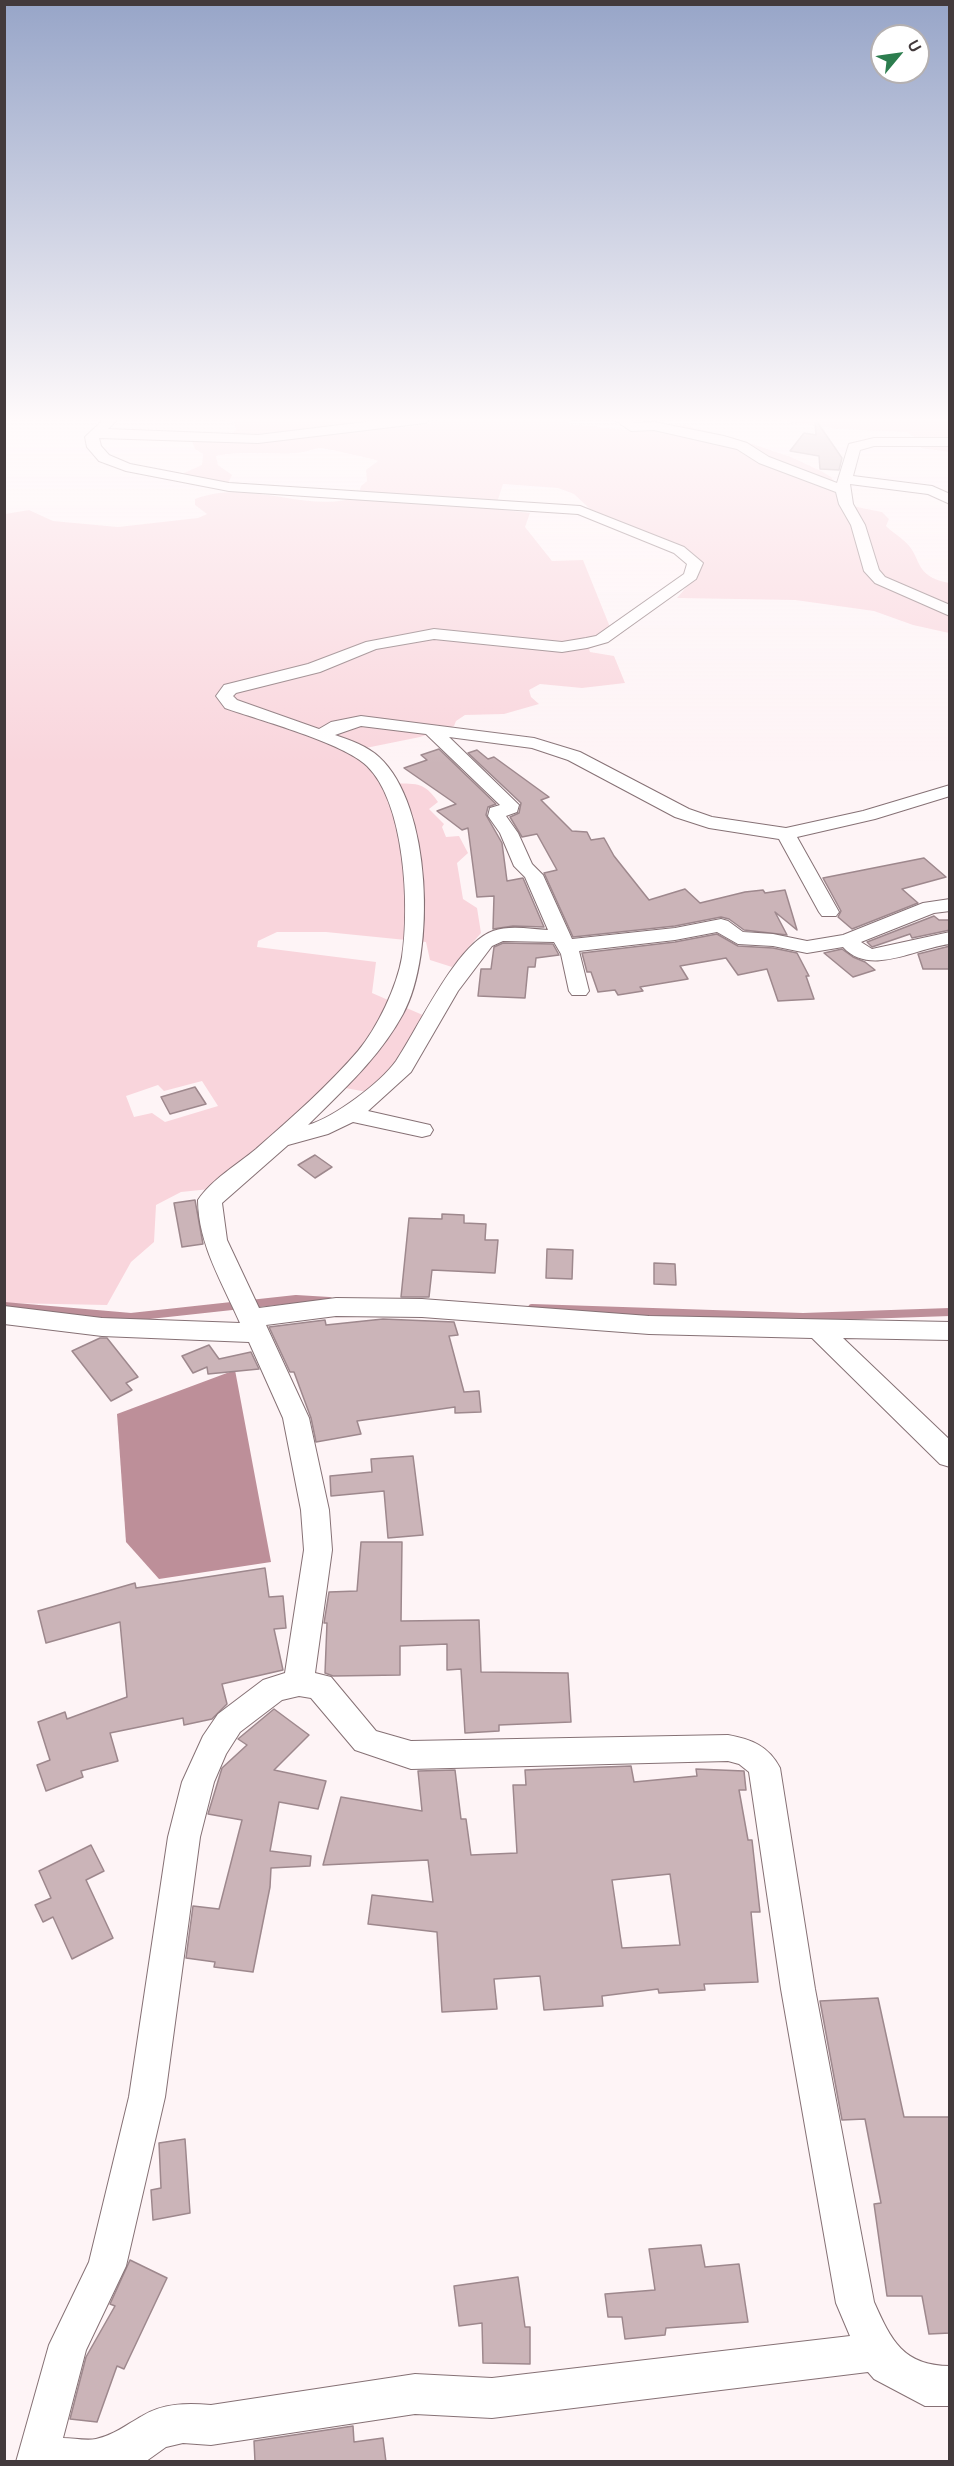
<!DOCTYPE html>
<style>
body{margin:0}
#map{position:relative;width:954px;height:2466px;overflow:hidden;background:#fef4f6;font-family:"Space Grotesk",sans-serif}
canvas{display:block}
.frame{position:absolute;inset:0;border:6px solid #433a3c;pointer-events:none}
.north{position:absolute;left:870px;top:24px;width:60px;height:60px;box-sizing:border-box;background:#fff;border:2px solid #b4b0b1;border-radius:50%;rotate:61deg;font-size:16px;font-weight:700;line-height:24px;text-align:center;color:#433a3c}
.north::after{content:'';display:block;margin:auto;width:21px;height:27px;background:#2c7d4e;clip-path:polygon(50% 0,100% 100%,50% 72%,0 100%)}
</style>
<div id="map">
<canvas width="954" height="2466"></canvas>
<div class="frame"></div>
<div class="north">U</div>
</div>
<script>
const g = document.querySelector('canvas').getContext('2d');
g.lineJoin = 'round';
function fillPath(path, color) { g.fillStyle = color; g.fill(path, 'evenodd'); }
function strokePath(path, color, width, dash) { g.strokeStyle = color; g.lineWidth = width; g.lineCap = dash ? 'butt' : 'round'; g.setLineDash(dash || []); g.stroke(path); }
const green = new Path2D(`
 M221,419H368C387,433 420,427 441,419H569V424L625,430L685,425L743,441L791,457L821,471L831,477L852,506L882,512L889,519L886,526C891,531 896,534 902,539C924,556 911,576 949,583V633L913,625L874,611L795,600L677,598L695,577L700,567L673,545L590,509L574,494L558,488L503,484L495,509L530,513L525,527L552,561L583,560L614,637L589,649L590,652L614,656L625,683L582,688L540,684L529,690L531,697L539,704L504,714L465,715L456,721L454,726L420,737L351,751C360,759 372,775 383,780C406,789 420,774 438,802L429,809L444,824L442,827L446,837L459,836L468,853L457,863L463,899L477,908L481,933L452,967L430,960L426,942L326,932H277L258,941L257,947L376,962L372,993L425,1016L397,1066L367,1092L329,1085L210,1189L181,1192L156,1205L154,1242L131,1262L107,1305L5,1303V514L29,510L53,521L118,527L198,518L207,514L195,505V499C249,477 317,517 359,495L361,486L367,481L366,470L378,461C375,459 323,448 320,448C312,449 304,453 296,453C269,455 244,450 216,456L218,465L232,475L228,483L185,476L184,473L202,465L203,454L195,449L192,441C208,441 224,442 236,430L235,423ZM202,1081L218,1106L165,1122L152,1113L134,1117L126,1096L158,1085L164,1091Z
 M770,419H949V452L921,448L916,438L907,432L838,429Z`);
const water = new Path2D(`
 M235,1370L271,1562L159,1579L126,1542L117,1414Z`);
const stream = new Path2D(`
 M4,1306L131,1317L296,1299L329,1301
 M532,1308L803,1317L950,1312`);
const building = new Path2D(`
 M815,419L842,458L839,470L820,469L819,456L790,451L804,433L816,435Z
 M439,749L496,804L488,807L486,815L502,843L507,881L523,878L544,927L513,926L493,929L494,896L477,897L468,828L462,830L437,811L456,804L404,768L427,760L421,755Z
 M477,750L488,759L494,757L549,797L541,800L572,831L587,832L591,840L604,838L614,856L649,900L685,889L700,903L745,892L763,890L765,893L785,890L797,930L775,912L787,935L744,930L729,919L721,917L675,926L573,937L544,873L557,870L537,834L522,837L510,817L519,813L521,803L468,753Z
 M924,858L946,877L902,889L918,903L852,929L838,917L841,911L823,878Z
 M934,916L939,920H950V930L912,938L910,934L872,947L867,942Z
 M717,934L738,946L773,948L797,953L809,976H806L814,999L778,1001L767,969L738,975L726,958L680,966L688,979L640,987L643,991L618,995L615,990L598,992L591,972H587L582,953L675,942Z
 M503,943L553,944L559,955L536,958L535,967H528L525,998L478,996L481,969H491L494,947Z
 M950,946V969H923L918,954Z
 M842,949L853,957L865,962L875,970L853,977L824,953Z
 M195,1087L206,1104L170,1114L161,1097Z
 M315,1155L332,1167L315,1178L298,1165Z
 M195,1200L203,1244L182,1247L174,1203Z
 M442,1214L464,1215V1223L486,1224L485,1240H498L495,1273L432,1270L429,1297H401L409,1218L442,1219Z
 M547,1249L573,1250L572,1279L546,1278Z
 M654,1263L675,1264L676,1285L654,1284Z
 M383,1319L454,1322L458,1335L449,1336L464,1392L479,1391L481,1412L455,1413V1407L357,1421L361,1434L316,1442L311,1418L294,1372H290L269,1327L325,1320L326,1325Z
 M100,1338H107L138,1377L126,1383L132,1390L111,1401L72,1351Z
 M209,1345L219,1359L251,1352L259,1369L208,1374L207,1367L193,1373L182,1356Z
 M413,1456L423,1535L388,1538L384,1491L331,1496L330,1476L372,1472L371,1459Z
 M361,1542H402L401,1621L479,1620L481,1672L568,1673L571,1722L499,1725V1731L465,1733L461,1669L447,1670V1644L400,1646V1675L333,1676L325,1673L327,1623H324L329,1592L357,1591Z
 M265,1568L269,1597L283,1596L286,1628L274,1629L283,1670L222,1684L227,1704L212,1719L184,1725L183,1718L110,1733L118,1761L81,1771L83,1777L46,1791L37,1765L50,1760L38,1722L65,1712L67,1719L127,1697L120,1622L46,1643L38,1611L135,1583L136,1588Z
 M274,1709L309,1735L274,1770L326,1781L318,1809L279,1802L270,1851L311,1856L310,1866L271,1868L270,1887L253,1972L214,1967L215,1962L186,1958L193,1906L219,1909L242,1820L208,1814L222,1768L247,1745L238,1739Z
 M631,1766L634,1782L697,1776L696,1769L744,1771L746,1790H739L748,1840H752L760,1912H751L758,1982L704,1984L705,1990L659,1993L658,1989L602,1996L603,2006L544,2010L540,1976L494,1979L497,2009L442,2012L437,1932L368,1924L372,1895L433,1902L428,1860L323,1865L341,1797L422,1811L418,1771L455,1770L461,1819H466L471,1855L517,1853L513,1785H526L525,1770ZM670,1874L680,1945L622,1948L612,1880Z
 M91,1845L104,1871L86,1880L113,1938L72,1959L53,1917L43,1922L35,1905L51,1898L39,1871Z
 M878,1998L904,2117H950V2333L929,2334L922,2296H887L874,2204L881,2203L865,2119L842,2120L820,2001Z
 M185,2139L190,2213L153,2220L151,2190L161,2188L159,2143Z
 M701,2245L705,2267L739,2264L748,2322L666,2328L665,2335L625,2339L622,2317H608L605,2294L655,2290L649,2249Z
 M130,2260L167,2278L124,2369L117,2366L97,2422L70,2419L86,2357L115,2306L110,2304Z
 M518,2277L525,2327H530V2364L483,2363L482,2323L459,2326L454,2286Z
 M353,2426L354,2442L383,2438L386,2462H255L254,2441Z`);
const street = new Path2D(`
 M104,419H118L108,429L258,435L390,419H431L425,423L258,443L99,438L101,446L109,455L130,464L229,483L580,506L684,547L703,563L696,579L608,642L587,648L562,652L434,639L376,649L320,672L236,693L233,696L237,700L319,729L331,722L361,716L534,738L580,752L689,809L712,817L786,828L863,811L950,785V796L875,819L797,837L839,912L836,916H822L819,912L779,839L709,828L675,817L568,760L532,748L449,737L519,805L517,812L506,816L518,833L532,864L543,875L572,939L675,928L721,919L728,921L743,932L773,934L807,941L843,935L923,903L950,899V911L934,913L861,942L872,949L950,932V944C916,948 870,977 843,947L807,953L773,946L738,944L717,932L675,940L579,951L589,991L586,995H572L569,991L561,954L554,942L503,941L492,946L458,991L411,1072L368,1111L430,1125L433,1130L430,1135L422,1137L353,1122L328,1134L288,1145L222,1203L227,1240L259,1308L336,1298L422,1299L649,1316L950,1322V1340L843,1338L950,1440V1467L940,1464L812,1338L649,1334L422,1317L336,1316L266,1325L309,1418L329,1510L332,1550L315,1673L331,1677L376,1731L411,1741L728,1735C751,1739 769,1746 780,1768L815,1989L874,2302C891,2340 903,2366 950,2366V2406H925L874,2379L868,2372L492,2418L415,2414L211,2445L183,2443L166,2447L145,2462H16L49,2345L89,2262L129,2097L168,1837L182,1782L203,1736L218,1714L263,1680L285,1673L304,1550L301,1510L283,1418L249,1342L102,1336L4,1324V1306L102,1318L240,1323C223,1284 198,1244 198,1200C211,1180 238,1164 256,1149C290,1119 328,1086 358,1051C377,1028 397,987 402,957C410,907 405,803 367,766C344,743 259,720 225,708L216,696L224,685L308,664L366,642L434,629L562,642L586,638L596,636L684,574L687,564L674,553L578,514L229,491L126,471L99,461L87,447L85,437ZM361,726L426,734L500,805L490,808L488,816L500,833L514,866L525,877L548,930C531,929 509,925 493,931C456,944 419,1027 396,1061C380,1083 335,1117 308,1125C343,1090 379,1058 403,1014C436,954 432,805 379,757C367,746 350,740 335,735ZM299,1696L311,1698L355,1750L411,1769L728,1761L739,1764L749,1772L781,1989L836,2303L850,2336L492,2378L415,2374L211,2405C187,2403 163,2403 142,2416C126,2425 114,2435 96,2439C86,2441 73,2438 63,2438L86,2350L126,2266L165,2097L200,1837L214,1782L226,1754L240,1732L282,1700Z
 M613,419H628L634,423L654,422L724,436L747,443L769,457L837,483L849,444L874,438H950V446H874L860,450L853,476L932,486L950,494V504L928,494L850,484L853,504L865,525L879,570L885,577L950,605V616L875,583L864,571L851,525L839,504L836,492L759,463L737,449L654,430L631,431Z`);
fillPath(green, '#f9d5dc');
fillPath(water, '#bd8f99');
strokePath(stream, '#bd8f99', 8);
fillPath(building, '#cbb4b8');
strokePath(building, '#9e888d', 1.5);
strokePath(street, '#867175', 2);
fillPath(street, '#fff');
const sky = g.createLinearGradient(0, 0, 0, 764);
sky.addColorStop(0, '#97a5c8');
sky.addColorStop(0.55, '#fffafb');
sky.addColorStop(1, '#fffafb00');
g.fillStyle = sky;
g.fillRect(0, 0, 954, 764);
</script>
